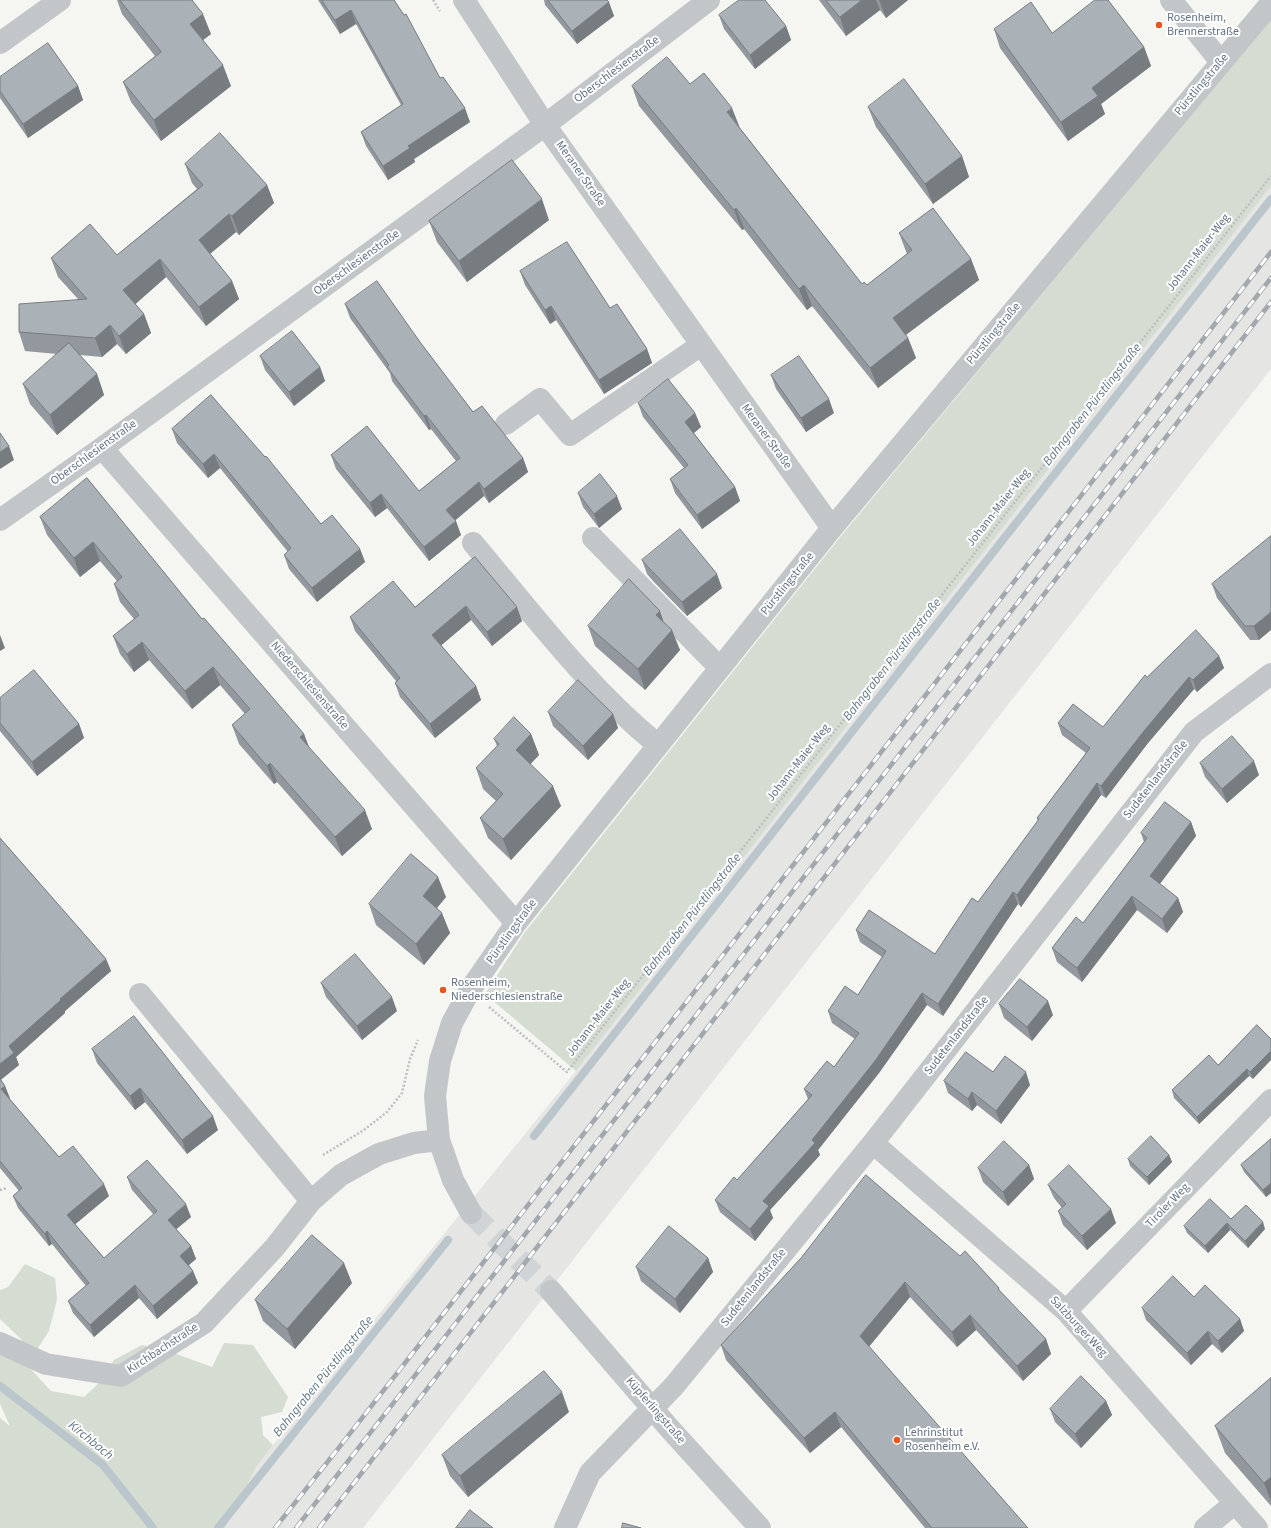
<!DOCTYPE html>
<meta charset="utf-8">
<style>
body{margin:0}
canvas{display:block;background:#f5f5f1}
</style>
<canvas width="1271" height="1528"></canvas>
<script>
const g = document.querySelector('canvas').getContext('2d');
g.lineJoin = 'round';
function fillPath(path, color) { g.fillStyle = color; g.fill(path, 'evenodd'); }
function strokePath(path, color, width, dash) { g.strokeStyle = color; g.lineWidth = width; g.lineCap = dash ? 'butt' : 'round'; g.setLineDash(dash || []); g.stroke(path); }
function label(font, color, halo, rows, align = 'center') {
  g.font = font + ' "Source Sans 3",sans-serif'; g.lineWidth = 4; g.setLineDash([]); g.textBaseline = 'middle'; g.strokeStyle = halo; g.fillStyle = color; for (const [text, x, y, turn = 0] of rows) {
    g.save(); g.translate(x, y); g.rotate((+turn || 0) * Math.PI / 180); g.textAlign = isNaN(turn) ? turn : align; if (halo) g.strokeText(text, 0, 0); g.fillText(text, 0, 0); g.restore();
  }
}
const built = new Path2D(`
 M1271,186V369L363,1528H208L273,1445L576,1071Z`);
const green = new Path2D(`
 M1271,19V186L576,1071L485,994L525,932L841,536Z
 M25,1264L55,1278L57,1299L49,1331L27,1365L51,1391L84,1397L100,1382L114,1360L142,1345L171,1352L212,1367L224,1343L253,1345L288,1397L282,1412L261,1417L263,1435L273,1445L256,1467L225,1528H0V1418L10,1426L0,1404V1352L6,1350L22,1340L0,1319V1290L8,1287Z`);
const stream = new Path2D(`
 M534,1136L1271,199
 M0,1386L103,1465L153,1528
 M218,1528L448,1240`);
const minorTunnel = new Path2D(`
 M471,1213L551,1291`);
const path = new Path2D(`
 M433,0L440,11
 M489,1007L567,1072L1271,176
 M323,1155L364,1130L387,1112L402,1093L410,1059L418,1040
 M0,1190L7,1188`);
const minor = new Path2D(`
 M464,0L545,125L832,528
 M1171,0L1221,62
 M0,43L60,0
 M506,424L540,399L570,435L701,345
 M102,448L516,923
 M0,520L102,448L545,125L709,0
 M593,538L720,668
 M473,543C532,613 587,687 658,745
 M140,994L311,1201
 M873,1143L1066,1311L1257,1528
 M471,1213L453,1180L439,1140L435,1096L440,1061L452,1023L470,990L516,923L832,528L1271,3
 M551,1291L670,1429L760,1528
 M1066,1311L1271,1100
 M0,1343L46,1364L121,1376L204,1323L275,1247L311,1201L341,1175L379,1154L414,1143L439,1140
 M565,1528L590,1473L674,1386L873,1143L1194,732L1271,674
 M1205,1528L1235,1503`);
const rail = new Path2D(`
 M275,1528L341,1445L1271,252
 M296,1528L1271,278
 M319,1528L1271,302`);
const wall = new Path2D(`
 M117,0H192L211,34L203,40L231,86L161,141L131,102L123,82L155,56L122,14Z
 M318,0H394L440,78L470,122L414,159L415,162L388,180L366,146L361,132L401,105L356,24L340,34Z
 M544,0H607L614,16L577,44L545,5Z
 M819,0H908L886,18L880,10L846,36Z
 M719,15L786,26L791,40L755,69L724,29Z
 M994,29L1052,33L1144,47L1151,66L1101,104L1105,114L1068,141L1000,48Z
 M0,77L78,86L83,100L28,138L0,98Z
 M690,84L740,128L862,284L867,285L907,254L899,233L971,259L979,280L906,335L908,338L916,358L878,388L812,306L807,310L744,229L742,230L639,106L632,86Z
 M868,107L962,156L969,177L933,204L876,127Z
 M185,164L267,185L274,203L239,235L236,232L210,254L232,281L239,299L206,326L166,277L135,304L144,314L151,333L126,354L117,344L102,357L80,355L97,374L104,395L57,435L30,404L23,384L57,354L25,351L19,332L78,299L58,277L51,258L117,255L197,189L192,183Z
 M549,220L467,282L437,242L429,221Z
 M520,271L610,308L647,349L652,363L604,394L556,320L550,324L525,285Z
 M345,304L420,342L473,412L523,458L528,472L489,503L484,496L455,520L461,535L429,561L387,508L375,517L336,469L331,455L419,491L456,461L431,429L429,430L392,381L390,373L350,318Z
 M260,356L320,367L325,381L294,406L265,370Z
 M771,375L834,413L806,432L776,389Z
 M211,395L321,524L360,549L365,562L317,602L289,569L284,555L288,552L220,468L208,478L177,443L172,429Z
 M638,403L695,413L701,427L694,433L735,487L740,501L702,529L675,493L670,479L684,468L643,417Z
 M87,478L202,619L304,734L309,748L372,829L342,856L277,782L274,784L239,744L232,725L245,714L220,685L192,709L149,660L134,672L120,654L113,636L134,619L120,602L114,584L117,581L100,561L80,577L47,535L40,517Z
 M578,493L622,509L599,528L583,507Z
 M1271,536L1259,640H1250L1217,598L1212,584Z
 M475,557L522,621L492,646L471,620L441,645L476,686L481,700L435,738L400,697L395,683L396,681L355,631L350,617L415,607Z
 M642,560L722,588L687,616L653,581L647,574Z
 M664,622L680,650L645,690L595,646L588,626Z
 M1219,656L1224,668L1197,692L1194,689L1148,743L1106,798L1101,795L1021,907L1018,904L943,1016L927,1005L879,1073L818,1150L820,1155L770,1210L773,1218L755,1241L720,1212L715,1200L737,1180L808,1099L804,1089L834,1067L855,1039L832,1023L828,1011L858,995L882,957L860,942L856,930L935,954L978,902L1038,821L1037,818L1086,753L1062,735L1058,723L1103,727L1147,677Z
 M0,698L79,724L84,738L37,776L0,731Z
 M548,712L613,714L618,728L588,760L553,726Z
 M531,734L539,755L530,764L561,806L511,860L488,838L480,818L496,801L483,789L476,768L497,746L494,739Z
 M1200,763L1259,775L1227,803L1205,777Z
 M1191,822L1196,836L1160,884L1178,898L1183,912L1167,933L1137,910L1082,982L1057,962L1052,948L1083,923L1144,842L1141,833Z
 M0,838L106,959L111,971L65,1011V1013L16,1057L19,1065L1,1080L5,1086L9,1098L59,1157L109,1196L75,1224L104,1258L154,1215L132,1190L127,1177L191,1217L176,1229L191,1246L196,1259L189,1265L193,1271L198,1283L157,1319L139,1298L94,1337L73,1313L68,1301L86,1286L52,1244L49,1246L18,1208L13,1196L19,1191L0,1168Z
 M446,897L437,908L450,933L424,965L376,925L369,904Z
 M321,983L397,1011L362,1040L326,997Z
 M999,1004L1053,1015L1032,1041L1004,1018Z
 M1257,1025L1253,1079L1249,1076L1199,1124L1174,1098L1172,1090L1218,1065Z
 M92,1049L218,1130L187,1154L145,1102L135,1110L97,1063Z
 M993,1072L1030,1085L1001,1124L977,1105L972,1111L948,1093L944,1081Z
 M1271,1139V1193L1266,1197L1244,1172L1241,1165Z
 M1169,1155L1172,1162L1149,1185L1130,1166L1128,1159Z
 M1029,1165L1034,1179L1008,1206L983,1182L978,1168Z
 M1048,1185L1116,1223L1087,1250L1063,1225L1058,1211L1062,1208L1054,1198Z
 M1231,1219L1265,1229L1248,1248L1230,1230L1208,1253L1187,1233L1184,1226Z
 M960,1256L999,1288L1000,1292L1046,1339L1051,1354L1023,1381L976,1330L957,1347L910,1297L869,1347L1028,1528H925L841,1427L810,1453L726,1360L721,1345L801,1258Z
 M708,1258L713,1272L680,1313L641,1281L636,1267Z
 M352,1283L295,1349L263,1321L255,1300Z
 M1194,1297L1240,1319L1244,1331L1222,1353L1212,1344L1191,1365L1146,1320L1142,1308Z
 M1271,1378V1506L1225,1453L1215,1426Z
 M1106,1401L1112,1415L1081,1448L1055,1422L1050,1409Z
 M569,1412L468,1497L450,1476L442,1455Z`);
const shadedWall = new Path2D(`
 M862,0H876L880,10L846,36L840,17Z
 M879,0H908L886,18Z
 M609,2L614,16L577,44L572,31Z
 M351,10L356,24L340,34L335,20Z
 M203,14L211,34L198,44L190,24Z
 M786,26L791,40L755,69L750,55Z
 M1144,47L1151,66L1101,104L1105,114L1068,141L1061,122L1092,88Z
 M223,65L231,86L161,141L154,120Z
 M78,86L83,100L28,138L23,124Z
 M465,108L470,122L414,159L415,162L388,180L383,166L408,146Z
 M732,108L740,128L727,112Z
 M962,156L969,177L933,204L925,184Z
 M267,185L274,203L239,235L232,216Z
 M542,199L549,220L467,282L459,261Z
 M736,208L744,229L742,230L734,210Z
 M229,214L236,232L205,258L199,240Z
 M160,259L166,277L130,309L123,290Z
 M971,259L979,280L900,339L893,318Z
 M232,281L239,299L206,326L199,307Z
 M804,285L812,306L807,310L799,289Z
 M551,306L556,320L550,324L545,310Z
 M144,314L151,333L126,354L119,336Z
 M110,325L117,344L102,357L95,338Z
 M908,338L916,358L878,388L870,368Z
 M647,349L652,363L604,394L599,380Z
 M320,367L325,381L294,406L289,392Z
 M97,374L104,395L57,435L50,415Z
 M829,399L834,413L806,432L801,418Z
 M695,413L701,427L690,436L685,422Z
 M426,415L431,429L429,430L424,416Z
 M9,446L14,460L0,469V452Z
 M214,454L220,468L208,478L203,464Z
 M523,458L528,472L489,503L484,489Z
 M479,482L484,496L451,524L446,510Z
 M735,487L740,501L702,529L697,515Z
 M381,494L387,508L375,517L370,503Z
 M617,496L622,509L599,528L594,514Z
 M456,521L461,535L429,561L424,547Z
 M93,542L100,561L80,577L74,558Z
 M360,549L365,562L317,602L312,588Z
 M717,574L722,588L687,616L682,602Z
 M466,606L471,620L437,649L432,635Z
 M517,607L522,621L492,646L487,632Z
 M660,611L667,632L656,615Z
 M1271,612V630L1259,640L1254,626Z
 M672,630L680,650L645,690L638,669Z
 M0,635L5,648L0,651Z
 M142,642L149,660L134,672L127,654Z
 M1219,656L1224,668L1197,692L1193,680Z
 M213,667L220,685L192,709L185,691Z
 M1189,677L1194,689L1148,743L1106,798L1101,786L1144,731Z
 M476,686L481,700L435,738L430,724Z
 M613,714L618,728L588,760L583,746Z
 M79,724L84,738L37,776L32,762Z
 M304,734L311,752L300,737Z
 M531,734L539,755L524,771L516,750Z
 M1254,761L1259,775L1227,803L1222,789Z
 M270,763L277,782L274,784L267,766Z
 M1097,783L1101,795L1021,907L1017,895Z
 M553,786L561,806L511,860L503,839Z
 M365,810L372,829L342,856L335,837Z
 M1191,822L1196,836L1155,890L1150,876Z
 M438,877L446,897L430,916L423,896Z
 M1013,892L1018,904L943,1016L938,1004Z
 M1132,896L1137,910L1082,982L1077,968Z
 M1178,898L1183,912L1167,933L1162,919Z
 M442,913L450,933L424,965L416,944Z
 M106,959L111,971L65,1011V1013L16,1057L19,1065L0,1080V1064L9,1046L60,999Z
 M922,993L927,1005L879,1073L818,1150L820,1155L770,1210L773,1218L755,1241L750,1229L763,1201L812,1140Z
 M392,997L397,1011L362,1040L357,1026Z
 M1048,1001L1053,1015L1032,1041L1027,1027Z
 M1271,1051V1060L1253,1079L1250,1072Z
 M1247,1069L1249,1076L1199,1124L1197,1117Z
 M1026,1072L1030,1085L1001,1124L996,1111Z
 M5,1086L10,1098L6,1101L1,1089Z
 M140,1088L145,1102L135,1110L130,1096Z
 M972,1092L977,1105L972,1111L968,1099Z
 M213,1116L218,1130L187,1154L182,1140Z
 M1169,1155L1172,1162L1149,1185L1147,1177Z
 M1029,1165L1034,1179L1008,1206L1003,1192Z
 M1271,1183V1193L1266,1197L1263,1190Z
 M104,1184L109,1196L72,1227L67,1215Z
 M186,1204L191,1217L173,1232L168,1220Z
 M1111,1209L1116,1223L1087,1250L1082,1236Z
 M1263,1222L1265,1229L1248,1248L1245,1241Z
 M1227,1223L1230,1230L1208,1253L1205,1246Z
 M47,1231L52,1244L49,1246L45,1234Z
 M191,1246L196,1259L185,1268L180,1256Z
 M708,1258L713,1272L680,1313L675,1299Z
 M344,1263L352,1283L295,1349L287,1329Z
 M193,1271L198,1283L157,1319L153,1306Z
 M905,1282L910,1297L865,1351L860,1336Z
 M135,1285L139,1298L94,1337L90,1325Z
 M970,1315L976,1330L957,1347L952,1332Z
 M1240,1319L1244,1331L1222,1353L1218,1341Z
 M1208,1331L1212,1344L1191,1365L1187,1353Z
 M1046,1339L1051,1354L1023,1381L1017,1366Z
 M562,1392L569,1412L468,1497L460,1476Z
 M1106,1401L1112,1415L1081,1448L1075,1434Z
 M835,1412L841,1427L810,1453L804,1438Z
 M1271,1477V1501L1264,1483Z`);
const building = new Path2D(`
 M120,0H192L203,14L190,24L223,65L154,120L123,82L161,52Z
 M322,0H394L404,15L406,14L440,78L443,77L465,108L408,146L410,148L383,166L361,132L403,104L351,10L335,20Z
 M548,0H607L609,2L572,31Z
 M739,0H765L786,26L750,55L719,15Z
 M826,0H862L840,17Z
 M1095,0H1108L1144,47L1092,88L1098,96L1061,122L994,29L1031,2L1052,33Z
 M48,43L78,86L23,124L0,91V77Z
 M667,57L690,84L704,73L732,108L727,112L862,284L864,282L867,285L912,250L899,233L933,208L971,259L893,318L908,338L870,368L804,285L799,289L736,208L734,210L632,86Z
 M904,79L962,156L925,184L868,107Z
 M220,133L267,185L232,216L229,214L199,240L232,281L199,307L160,259L123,290L144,314L119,336L110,325L95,338L19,332V304L87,299L51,258L90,224L117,255L203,185L185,164Z
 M512,160L542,199L459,261L429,221Z
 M567,242L610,308L617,304L647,349L599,380L551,306L545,310L520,271Z
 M377,281L420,342L473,412L482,406L523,458L484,489L479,482L446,510L456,521L424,547L381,494L370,503L331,455L367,426L419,491L460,458L426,415L424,416L387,367L389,365L345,304Z
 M292,331L320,367L289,392L260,356Z
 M69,343L97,374L50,415L23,384Z
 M799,356L829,399L801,418L771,375Z
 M668,379L695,413L685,422L735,487L697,515L670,479L688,465L638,403Z
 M211,395L265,457L266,456L321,524L332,515L360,549L312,588L284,555L291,548L214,454L203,464L172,429Z
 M0,433L9,446L0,452Z
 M600,474L617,496L594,514L578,493Z
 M87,478L202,619L204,618L304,734L300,737L365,810L335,837L270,763L267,766L232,725L250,709L213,667L185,691L142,642L127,654L113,636L139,615L114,584L122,577L93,542L74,558L40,517Z
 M680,529L717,574L682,602L648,567L642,560Z
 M1271,536V612L1254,626H1245L1212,584Z
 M475,557L517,607L487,632L466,606L432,635L476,686L430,724L395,683L400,678L350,617L393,581L415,607Z
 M629,579L660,611L656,615L672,630L638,669L588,626Z
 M1196,630L1219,656L1193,680L1189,677L1144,731L1101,786L1097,783L1017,895L1013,892L938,1004L922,993L875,1061L812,1140L815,1143L763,1201L769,1206L750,1229L715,1200L734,1177L737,1180L812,1095L804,1089L827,1061L834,1067L859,1033L828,1011L845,986L858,995L886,951L856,930L869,910L935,954L972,898L978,902L1039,819L1037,818L1090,748L1058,723L1073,704L1103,727L1145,675L1147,677Z
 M34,670L79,724L32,762L0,723V698Z
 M578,680L613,714L583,746L548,712Z
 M514,717L531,734L516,750L553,786L503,839L480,818L503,794L476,768L499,744L494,739Z
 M1232,736L1254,761L1222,789L1200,763Z
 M1165,802L1191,822L1150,876L1178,898L1162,919L1132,896L1077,968L1052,948L1076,917L1083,923L1147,838L1141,833Z
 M0,838L106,959L60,999L61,1000L9,1046L14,1053L0,1064Z
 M411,854L438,877L423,896L442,913L416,944L369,904Z
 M355,954L392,997L357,1026L321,983Z
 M1020,979L1048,1001L1027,1027L999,1004Z
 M134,1016L213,1116L182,1140L140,1088L130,1096L92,1049Z
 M1257,1025L1271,1039V1051L1250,1072L1247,1069L1197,1117L1172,1090L1209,1055L1218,1065Z
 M966,1052L993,1072L1005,1056L1026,1072L996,1111L972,1092L968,1099L944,1081Z
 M0,1079L5,1086L1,1089L59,1157L73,1146L104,1184L67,1215L104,1258L157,1211L127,1177L147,1160L186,1204L168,1220L191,1246L180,1256L193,1271L153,1306L135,1285L90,1325L68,1301L89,1283L47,1231L45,1234L13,1196L22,1188L0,1161Z
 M1151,1136L1169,1155L1147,1177L1128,1159Z
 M1271,1139V1183L1263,1190L1241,1165Z
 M1004,1141L1029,1165L1003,1192L978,1168Z
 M1069,1165L1111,1209L1082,1236L1058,1211L1066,1204L1048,1185Z
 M866,1175L960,1256L965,1251L999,1288L998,1289L1046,1339L1017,1366L970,1315L952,1332L905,1282L860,1336L1028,1528H932L835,1412L804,1438L721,1345L801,1258Z
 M1210,1199L1231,1219L1246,1205L1263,1222L1245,1241L1227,1223L1205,1246L1184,1226Z
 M669,1226L708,1258L675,1299L636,1267Z
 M312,1235L344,1263L287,1329L255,1300Z
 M1173,1276L1194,1297L1205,1285L1240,1319L1218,1341L1208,1331L1187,1353L1142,1308Z
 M544,1371L562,1392L460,1476L442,1455Z
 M1081,1376L1106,1401L1075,1434L1050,1409Z
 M1271,1378V1477L1264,1483L1215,1426Z
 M470,1510L493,1528H456Z
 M623,1523L641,1528H622Z`);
const markers = [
 [1159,25,4,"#e8551e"],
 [443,990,4,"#e8551e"],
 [897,1440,4,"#e8551e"]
];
const poiNames = [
 ["Rosenheim,",1167,18],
 ["Brennerstraße",1167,32],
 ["Rosenheim,",451,983],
 ["Niederschlesienstraße",451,997],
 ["Lehrinstitut",905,1433],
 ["Rosenheim e.V.",905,1447]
];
const streetNames = [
 ["Oberschlesienstraße",617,70,-37],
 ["Pürstlingstraße",1202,85,-50],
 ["Meraner Straße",580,174,55],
 ["Johann-Maier-Weg",1199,253,-52],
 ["Oberschlesienstraße",357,263,-36],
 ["Pürstlingstraße",994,334,-50],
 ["Meraner Straße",766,437,54],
 ["Oberschlesienstraße",94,453,-36],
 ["Johann-Maier-Weg",999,508,-52],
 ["Pürstlingstraße",788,584,-51],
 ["Niederschlesienstraße",309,686,49],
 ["Johann-Maier-Weg",799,763,-52],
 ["Sudetenlandstraße",1156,780,-52],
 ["Pürstlingstraße",512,932,-54],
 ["Johann-Maier-Weg",599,1018,-52],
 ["Sudetenlandstraße",957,1036,-52],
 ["Tiroler Weg",1168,1206,-46],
 ["Sudetenlandstraße",754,1288,-51],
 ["Salzburger Weg",1078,1327,47],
 ["Kirchbachstraße",163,1349,-33],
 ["Küpferlingstraße",655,1411,49]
];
const waterNames = [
 ["Bahngraben Pürstlingstraße",1093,405,-52],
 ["Bahngraben Pürstlingstraße",893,660,-52],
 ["Bahngraben Pürstlingstraße",693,915,-52],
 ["Bahngraben Pürstlingstraße",324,1377,-51],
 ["Kirchbach",90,1441,39]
];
fillPath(built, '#e5e6e4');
fillPath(green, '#d5dcd2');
strokePath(stream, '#bbc6cc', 8);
strokePath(minorTunnel, '#d0d4d6', 22, [22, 11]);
strokePath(path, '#bcbec0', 2.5, [2, 2]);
strokePath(minor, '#c2c6c9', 22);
strokePath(rail, '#a2a8ae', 4.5);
strokePath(rail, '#fff', 3, [9]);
fillPath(wall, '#92989d');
fillPath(shadedWall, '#777c80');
fillPath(building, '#aab1b7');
strokePath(building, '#777c80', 1);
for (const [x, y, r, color] of markers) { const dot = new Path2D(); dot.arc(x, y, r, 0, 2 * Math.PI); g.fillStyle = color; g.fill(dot); strokePath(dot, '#fff', 1.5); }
label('12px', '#637383', '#fff', poiNames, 'left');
label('12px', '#637383', '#fff', streetNames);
label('italic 13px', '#5f7680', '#fff', waterNames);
</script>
